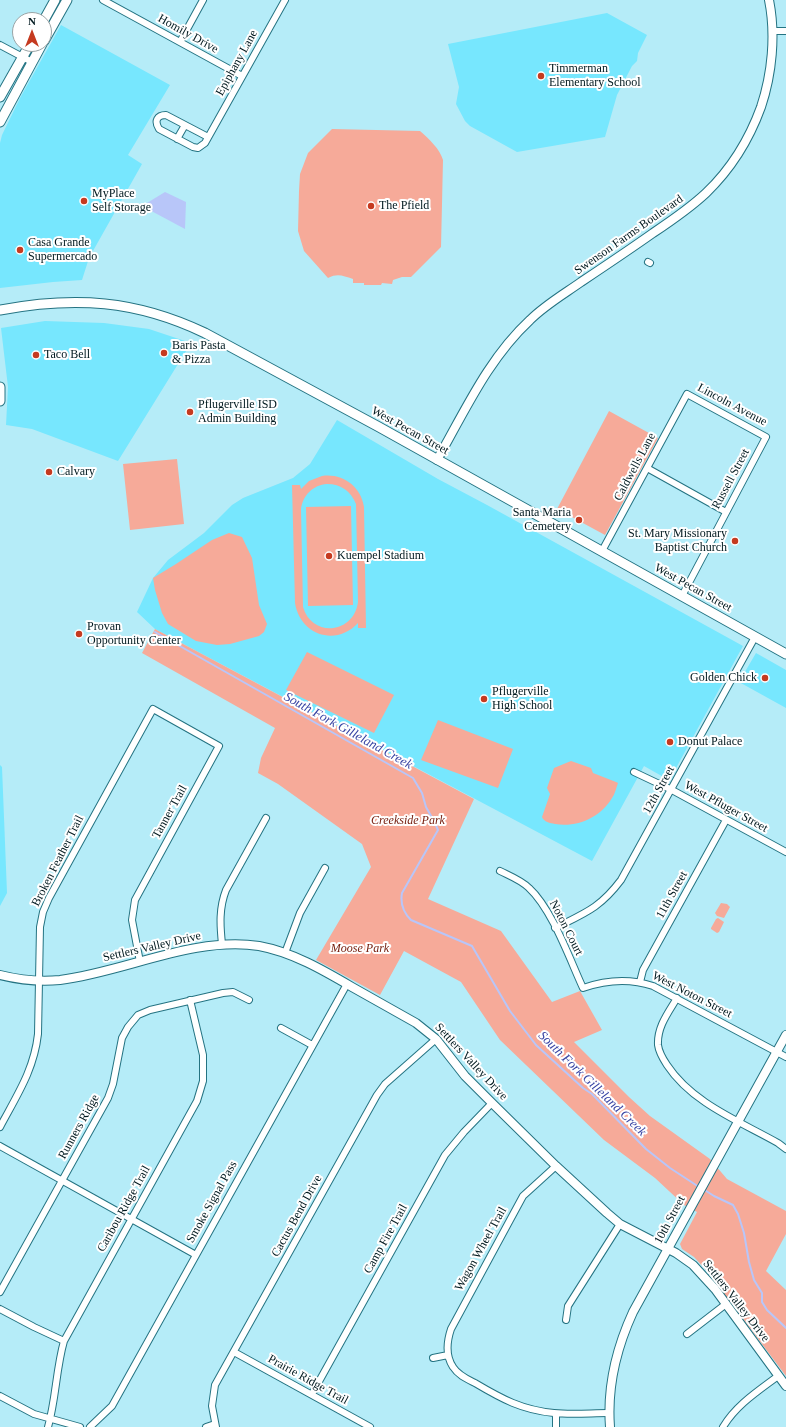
<!DOCTYPE html>
<style>
body{margin:0}
#map{position:relative;width:786px;height:1427px;overflow:hidden;background:#b5ecf8;font-family:"Times New Roman",serif}
canvas{display:block}
.north{position:absolute;left:12px;top:12px;width:40px;height:40px;box-sizing:border-box;background:#fff;border:1px solid #99a3a5;border-radius:50%;rotate:0deg;font-size:11px;font-weight:700;line-height:16px;text-align:center;color:#00191f}
.north::after{content:'';display:block;margin:auto;width:14px;height:18px;background:#c53a20;clip-path:polygon(50% 0,100% 100%,50% 72%,0 100%)}
</style>
<div id="map">
<canvas width="786" height="1427"></canvas>
<div class="north">N</div>
</div>
<script>
const g = document.querySelector('canvas').getContext('2d');
g.lineJoin = 'round';
function fillPath(path, color) { g.fillStyle = color; g.fill(path, 'evenodd'); }
function strokePath(path, color, width, dash) { g.strokeStyle = color; g.lineWidth = width; g.lineCap = dash ? 'butt' : 'round'; g.setLineDash(dash || []); g.stroke(path); }
function label(font, color, halo, rows, align = 'center') {
  g.font = font + ' "Times New Roman",serif'; g.lineWidth = 4; g.setLineDash([]); g.textBaseline = 'middle'; g.strokeStyle = halo; g.fillStyle = color; for (const [text, x, y, turn = 0] of rows) {
    g.save(); g.translate(x, y); g.rotate((+turn || 0) * Math.PI / 180); g.textAlign = isNaN(turn) ? turn : align; if (halo) g.strokeText(text, 0, 0); g.fillText(text, 0, 0); g.restore();
  }
}
const built = new Path2D(`
 M607,13L647,35L638,53L637,61L632,66L617,95L605,137L517,152L470,126L465,121L456,104L459,87L448,44Z
 M61,25L170,85L128,155L142,164L89,258L82,280L53,282L0,288V143L2,135L20,98Z
 M45,321L104,323L149,329L191,343L118,461L32,429L6,425L8,387L1,328Z
 M337,420L438,479L487,505L743,646L670,779H667L644,766L592,861L155,629L137,612L153,578L168,560L204,533L232,505L243,498L293,478L310,464Z
 M756,653L786,670V708L739,682Z
 M0,765L2,767L7,893L0,906Z`);
const green = new Path2D(`
 M332,129L420,131C429,139 440,149 443,160L441,247L411,277H402L393,280L392,284L382,283L381,285H364V283H353V279C343,276 338,273 328,278L304,251L298,231L299,191L300,174L308,153Z
 M609,411L658,438L605,535L557,509Z
 M177,459L184,524L130,530L123,464Z
 M322,476C342,473 361,486 364,507L366,628H358V623C336,647 300,635 295,603L292,485H300L301,489L309,481ZM327,484C341,484 351,491 356,504L358,602C354,634 312,638 303,607L301,509C303,495 313,485 327,484Z
 M351,506L353,605L308,606L306,507Z
 M229,533L242,537L252,558L259,605L267,624L264,632L259,636L230,644L217,645L196,641L168,624L162,613L155,590L153,578L176,564L212,540Z
 M155,629L474,799L428,899L501,931L552,1002L580,991L602,1030L574,1042L629,1097L650,1116L710,1159L727,1179L786,1211V1234L766,1271L786,1290V1376L707,1271L694,1257L682,1249L680,1244L697,1212L684,1205L655,1178L604,1140L500,1040L461,982L404,951L380,995L316,960L371,867L362,844L278,784L258,773L261,758L275,728L142,653Z
 M307,652L394,695L374,733L286,690Z
 M438,720L513,749L498,788L421,760Z
 M571,761L591,768L593,773L616,782L618,783C616,788 615,794 612,798C601,817 577,828 555,824C550,823 544,822 542,817L550,794L547,788L554,768Z
 M721,903L727,904L730,907L724,918L717,916L715,913Z
 M718,918L724,922L719,932L717,933L711,929V928L716,919Z`);
const water = new Path2D(`
 M165,192L186,202L185,229L142,206Z`);
const stream = new Path2D(`
 M155,632L413,778L422,793L426,807L435,823L438,830L402,893C400,904 403,912 411,920L472,946L510,1011L536,1045L583,1088L592,1094L646,1149L670,1168L699,1187
 M703,1189L714,1196L733,1205L738,1214L744,1233L749,1262L754,1280L762,1293V1302L767,1310L786,1328`);
const minor = new Path2D(`
 M103,0L242,76
 M772,31H786
 M180,42L203,0
 M0,45L32,62
 M208,137L166,115C157,115 154,121 159,129L193,147L198,148L205,143L285,0
 M177,139L185,125
 M648,262L650,263
 M647,468L726,512
 M602,551L687,394L766,437L682,596
 M634,772L672,790L786,852
 M500,871C510,876 521,880 529,888C552,909 570,960 583,988C606,980 629,978 653,986L786,1057
 M555,928C585,913 600,908 621,880L755,637
 M222,944C220,925 219,908 226,890L266,818
 M285,953L300,913L325,868
 M640,982L643,970L726,820
 M677,998C668,1013 657,1027 658,1045C659,1053 663,1059 667,1065C692,1103 739,1121 778,1143L786,1149
 M281,1028L312,1045
 M0,1127C17,1095 34,1070 38,1034L40,927L43,912L49,898L153,709L219,746L135,900L132,920L140,962
 M0,1146L196,1255
 M556,1166L523,1196L451,1329C447,1341 445,1355 453,1367C458,1375 467,1379 475,1383C502,1399 522,1410 554,1413C572,1415 591,1413 609,1413
 M0,1292L108,1098L113,1084L122,1038L128,1027L138,1015L150,1010L223,993L233,992L249,1000
 M0,1309L34,1327L64,1341
 M566,1320L568,1306L620,1224
 M687,1334L726,1304
 M234,1352L370,1427
 M433,1358L448,1355
 M312,1394L445,1155L464,1132L492,1103
 M0,1396L34,1414L80,1427
 M556,1414V1427
 M48,1427C56,1399 56,1369 64,1341L197,1101L203,1081V1055L190,1000
 M90,1427L112,1406L347,984
 M206,1427L215,1424
 M216,1427L212,1406L215,1385L377,1095L385,1084L436,1039
 M723,1427C736,1405 758,1391 778,1376`);
const tertiary = new Path2D(`
 M437,460C465,411 488,359 530,320C545,305 564,294 581,282C605,266 629,250 653,233C671,221 690,208 706,193C731,169 749,140 761,107C772,74 776,35 769,0
 M0,975C20,980 40,982 60,980C125,972 193,936 259,946C292,952 323,970 352,987C373,999 395,1011 416,1023L436,1039L465,1076L492,1103L556,1166L607,1213L620,1224L676,1253L693,1265L715,1289L786,1386
 M610,1427C607,1387 616,1349 633,1312L786,1035`);
const secondary = new Path2D(`
 M44,20L55,0
 M44,41L67,0
 M0,97L30,44
 M0,122L42,44
 M0,310C75,296 136,300 205,333L379,427L786,654
 M0,387V401`);
const markers = [
 [541,76,4,"#c53a20"],
 [84,201,4,"#c53a20"],
 [371,206,4,"#c53a20"],
 [20,250,4,"#c53a20"],
 [164,353,4,"#c53a20"],
 [36,355,4,"#c53a20"],
 [190,412,4,"#c53a20"],
 [49,472,4,"#c53a20"],
 [579,520,4,"#c53a20"],
 [735,541,4,"#c53a20"],
 [329,556,4,"#c53a20"],
 [79,634,4,"#c53a20"],
 [765,678,4,"#c53a20"],
 [484,699,4,"#c53a20"],
 [670,742,4,"#c53a20"]
];
const streetNames = [
 ["Homily Drive",188,34,29],
 ["Epiphany Lane",237,63,-61],
 ["Swenson Farms Boulevard",629,235,-35],
 ["Lincoln Avenue",732,405,28],
 ["West Pecan Street",410,431,29],
 ["Caldwells Lane",635,467,-62],
 ["Russell Street",731,479,-62],
 ["West Pecan Street",693,588,29],
 ["12th Street",659,790,-61],
 ["West Pfluger Street",726,807,29],
 ["Tanner Trail",170,812,-61],
 ["Broken Feather Trail",58,861,-63],
 ["11th Street",672,895,-61],
 ["Noton Court",566,928,63],
 ["Settlers Valley Drive",152,947,-13],
 ["West Noton Street",692,995,27],
 ["Settlers Valley Drive",471,1062,47],
 ["Runners Ridge",79,1127,-61],
 ["Smoke Signal Pass",212,1202,-61],
 ["Caribou Ridge Trail",124,1209,-61],
 ["Cactus Bend Drive",297,1216,-61],
 ["10th Street",670,1220,-62],
 ["Camp Fire Trail",386,1239,-61],
 ["Wagon Wheel Trail",481,1249,-61],
 ["Settlers Valley Drive",736,1301,52],
 ["Prairie Ridge Trail",308,1380,29]
];
const poiNames = [
 ["Timmerman",549,69],
 ["Elementary School",549,83],
 ["MyPlace",92,194],
 ["Self Storage",92,208],
 ["The Pfield",379,206],
 ["Casa Grande",28,243],
 ["Supermercado",28,257],
 ["Baris Pasta",172,346],
 ["& Pizza",172,360],
 ["Taco Bell",44,355],
 ["Pflugerville ISD",198,405],
 ["Admin Building",198,419],
 ["Calvary",57,472],
 ["Santa Maria",571,513,"right"],
 ["Cemetery",571,527,"right"],
 ["St. Mary Missionary",727,534,"right"],
 ["Baptist Church",727,548,"right"],
 ["Kuempel Stadium",337,556],
 ["Provan",87,627],
 ["Opportunity Center",87,641],
 ["Golden Chick",757,678,"right"],
 ["Pflugerville",492,692],
 ["High School",492,706],
 ["Donut Palace",678,742]
];
const parkNames = [
 ["Creekside Park",408,821],
 ["Moose Park",360,949]
];
const waterNames = [
 ["South Fork Gilleland Creek",348,731,29],
 ["South Fork Gilleland Creek",592,1084,44]
];
fillPath(built, '#77e7fe');
fillPath(green, '#f6aa99');
fillPath(water, '#b8c6f9');
strokePath(stream, '#b8c6f9', 2);
strokePath(minor, '#247382', 8);
strokePath(tertiary, '#247382', 10);
strokePath(secondary, '#247382', 11);
strokePath(minor, '#fff', 6);
strokePath(tertiary, '#fff', 8);
strokePath(secondary, '#fff', 9);
for (const [x, y, r, color] of markers) { const dot = new Path2D(); dot.arc(x, y, r, 0, 2 * Math.PI); g.fillStyle = color; g.fill(dot); strokePath(dot, '#fff', 1.5); }
label('12px', '#00191f', '#fff', streetNames);
label('12px', '#00191f', '#fff', poiNames, 'left');
label('italic 12px', '#772111', '#fff', parkNames);
label('italic 13px', '#3743a3', '#fff', waterNames);
</script>
